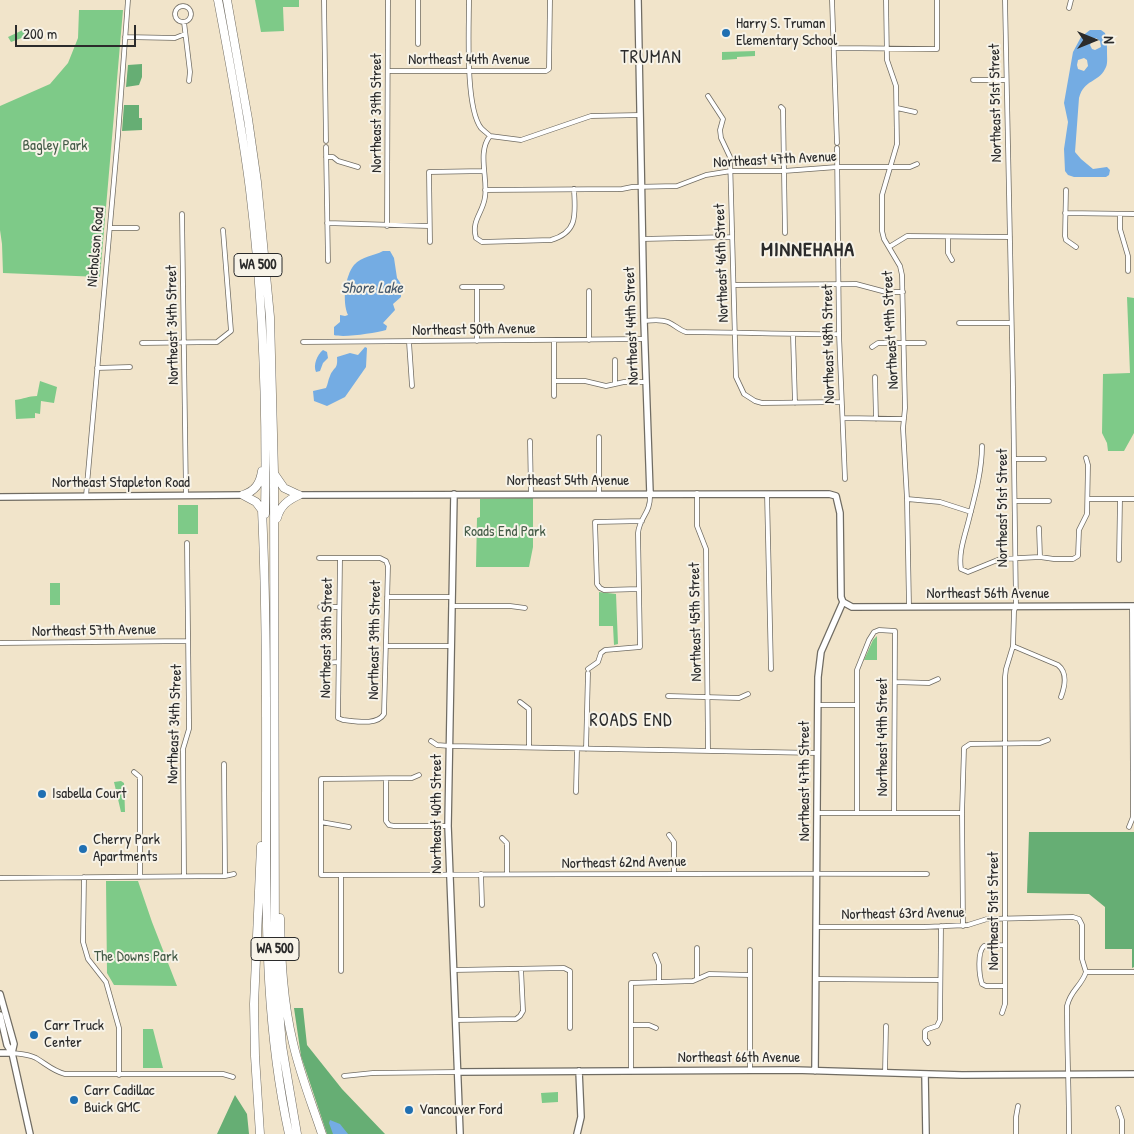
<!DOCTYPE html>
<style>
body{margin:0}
#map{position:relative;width:1134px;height:1134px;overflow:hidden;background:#f1e4ca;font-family:"Patrick Hand",sans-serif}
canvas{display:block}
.north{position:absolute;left:1069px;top:15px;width:50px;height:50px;-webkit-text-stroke:4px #f7f3e8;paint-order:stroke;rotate:90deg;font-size:14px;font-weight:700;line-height:20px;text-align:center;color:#2b2b2b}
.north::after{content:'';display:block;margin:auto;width:18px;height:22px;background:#2b2b2b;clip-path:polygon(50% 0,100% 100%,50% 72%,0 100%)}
.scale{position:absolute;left:15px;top:25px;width:121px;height:22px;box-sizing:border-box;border:2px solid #2b2b2b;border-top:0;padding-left:6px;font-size:15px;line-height:18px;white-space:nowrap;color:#2b2b2b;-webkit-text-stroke:4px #f7f3e8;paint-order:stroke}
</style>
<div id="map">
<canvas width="1134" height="1134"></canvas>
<div class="north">N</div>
<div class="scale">200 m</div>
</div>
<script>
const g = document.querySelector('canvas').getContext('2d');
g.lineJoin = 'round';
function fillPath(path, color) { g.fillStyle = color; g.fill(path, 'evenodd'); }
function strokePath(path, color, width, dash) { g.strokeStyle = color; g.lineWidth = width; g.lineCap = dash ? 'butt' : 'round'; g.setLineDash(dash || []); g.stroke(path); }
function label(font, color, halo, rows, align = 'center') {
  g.font = font + ' "Patrick Hand",sans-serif'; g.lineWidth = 4; g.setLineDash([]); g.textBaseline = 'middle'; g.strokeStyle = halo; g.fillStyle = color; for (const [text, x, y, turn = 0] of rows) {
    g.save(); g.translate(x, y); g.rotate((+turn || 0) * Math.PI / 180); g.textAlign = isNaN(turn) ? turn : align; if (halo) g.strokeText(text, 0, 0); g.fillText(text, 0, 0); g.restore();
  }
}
const green = new Path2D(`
 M255,0H299V7H283L284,31L261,32Z
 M79,10H123L100,277L3,273L2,244L0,230V106L50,84L68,63L78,38Z
 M25,29L27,36L11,42L8,37Z
 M755,51V56L737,57V59L722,60V52Z
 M1127,297L1134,298V433L1124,451H1108L1107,443L1102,433L1103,374L1130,373Z
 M40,381L57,387L54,403L41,401L40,414L35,413V418L16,419L15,400C24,399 28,396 37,396Z
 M533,498V547L529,567H476L477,518L480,517V499Z
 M178,505H198V534H178Z
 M50,583H60V605H50Z
 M599,592L616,594L618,644L614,645L613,626H599Z
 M877,636V660H864L873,640Z
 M121,781L124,783L125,812H121L114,782Z
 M106,881H138L152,922L177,986L114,985L107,973Z
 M143,1029H153L163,1068H143Z
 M558,1092V1102L542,1103L541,1093Z`);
const forest = new Path2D(`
 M142,64V77L139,85L126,87L128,65Z
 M124,105H139V118H142V130L122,131Z
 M1029,832H1134V967L1132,968V949H1105V907L1089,894L1027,893Z
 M294,1008H303L307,1045L342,1089L385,1134H327L301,1056Z
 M235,1095L247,1114L249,1134H217Z`);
const water = new Path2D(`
 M1090,30H1101L1105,33C1107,40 1107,46 1107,53C1107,58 1108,65 1105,69C1098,83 1084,79 1079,98L1075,152L1081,159L1093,169L1107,167L1110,170L1109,175L1106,177H1074L1068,175L1065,171L1064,149L1068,122L1064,103L1073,52L1081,37ZM1096,38L1100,41L1101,47L1095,50L1092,49L1090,45L1092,40ZM1084,58L1087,60L1088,66L1084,71L1078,69L1077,65L1078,60Z
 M383,251H390L394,258L397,278L401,284V297L393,304L395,310L383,323L387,326L386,330C375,333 344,338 334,335V327L340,322V315L345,316L348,315C342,302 345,276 354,265C362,256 374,256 383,251Z
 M365,347L367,348L366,367L345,397L327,406L314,401L313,391L326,388C328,384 328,380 330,376C334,366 338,370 337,357L350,353L358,355Z
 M323,350L327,352L328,358L323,363L320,371L316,372C313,365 317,355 323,350Z
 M330,1120L340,1124L348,1134H333L329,1123Z`);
const street = new Path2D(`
 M324,0L326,141
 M469,0C469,28 465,107 481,128C484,131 487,133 490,136C477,152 488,178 485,197C483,213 471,220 476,238L482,242L551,240C579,232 575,213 574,189
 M832,0L837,143
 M886,0L887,60L896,86L897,144L882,195V231L884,239L900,266L902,275L905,408L903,428L907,499L909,606
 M175 14a8 8 0 1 1 16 0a8 8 0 1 1-16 0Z
 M1069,8L1071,0
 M184,22L190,72L189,81
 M125,37L175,38L185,34
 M418,44V0
 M835,48L937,49V0
 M389,71H546L549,69L550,0
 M973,80H1006
 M708,96L723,119L720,130L721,138L730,157L736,377L744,394L755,401L762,403L841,402
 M781,107L783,109L785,233
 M897,108L915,112
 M490,136L521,140L591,116L640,115
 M326,147L328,261
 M837,148L839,334L845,479
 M326,157H333L338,161L358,167
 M485,190L622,189L632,187L677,186L706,175L731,171H784L837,167H910L917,164
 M1066,190L1065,236L1066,240L1076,247
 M1065,213L1134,214
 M182,214L186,495
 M1120,214V229L1128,256V271
 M327,223L429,226
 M387,226L388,0
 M110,228H137
 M948,237V253L952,260
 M642,239L731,237
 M430,242L429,172L484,171
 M889,247L907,236L1010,237
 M735,285L856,284L886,292H903
 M462,287H502
 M477,287V341
 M644,321C652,320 661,319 668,322C675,325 679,330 686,332C737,332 788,335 839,334
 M959,323H1011
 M793,335L795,403
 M589,340V291
 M303,342L644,339
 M409,342L412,386
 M142,343L217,342L231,331L223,230
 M872,347L878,343H924
 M615,360V384
 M97,368L130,367
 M875,377L876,419
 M555,381H585L606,386L624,382H646
 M554,396V340
 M844,418L904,419
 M530,441L531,494
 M982,446C982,469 976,492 970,515C966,533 958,551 961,569L968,572L1000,559L1040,557L1054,559H1073L1078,556L1079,530L1087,514L1088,465L1086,458
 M1014,459H1044
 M697,493V526L706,549L708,751
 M599,494V437
 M767,494L771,669
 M86,496L118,135L128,0
 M907,499L940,502L971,512
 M1088,499H1134
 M1015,501H1049
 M1039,528L1040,557
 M319,558H380L386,561L388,566L384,714C377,726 355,721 343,720L338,718L340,559
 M1119,560L1120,499
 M639,589L604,590L600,588L597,584L595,522L642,521
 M387,597H452
 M452,606H510L525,608
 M320,607H339
 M0,643L188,641
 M387,646H451
 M1013,646L1058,665C1068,673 1065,686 1061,697
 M326,663L338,662
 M588,669L598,662L601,653L605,650L640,647L638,533C640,515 651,515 650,493
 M895,682L929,683L938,679
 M668,696L739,698L748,694
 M520,702L529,709V747
 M818,705H857
 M431,741L437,745L450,746L817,753
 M586,749L588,673
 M224,764L225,876
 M134,772L140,777V877
 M419,775L412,778L321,779V875C523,875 725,873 927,874
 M386,779V821L389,825L394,826H448
 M576,792L577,749
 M817,813H962
 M857,813V670L869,640L874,632L879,630L895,631L894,813
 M321,822L349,827
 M1129,827L1133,817L1132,606
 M669,835L674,842V873
 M502,838L507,843V874
 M481,874L482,905
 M341,875V971
 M184,876L183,749L189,729V721L187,543
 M84,877L83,942L88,959L106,982L119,1028V1075
 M0,878L225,876L234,874
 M963,926L962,813L964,748L970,744L1040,743L1048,740
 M816,927H924L968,925L987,919L1073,917L1079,919L1082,925V959L1086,972C1081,987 1071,989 1067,1006C1067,1049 1069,1091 1069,1134
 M1005,945L984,946C977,952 979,975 982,984L986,986H1005
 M697,948V979
 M655,955L659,965V982
 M454,970L564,968L570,971V1028
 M1086,972H1134
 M816,979L940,980
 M1002,1013L1005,1004V677L1006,669L1013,646L1014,611L1016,606L1013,387L1005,0
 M456,1020L516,1019L520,1016L523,1011L521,969
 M632,1025H649L656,1028
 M928,1043L925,1039V1031L928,1029L937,1026L940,1020L941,926
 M12,1053C20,1054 28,1054 36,1058C46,1064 53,1071 65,1074H223L233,1077
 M750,1070V950
 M631,1071V983L693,981L709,974L750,975
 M885,1073L886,1026
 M344,1076L373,1073L458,1072
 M1118,1108L1122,1120V1134
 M1016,1134V1117L1018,1106`);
const secondary = new Path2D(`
 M638,0L644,321L650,493
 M454,494L448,826L460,1134
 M299,495L829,494L836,496L840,513L841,597L843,602L821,652L818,677L815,1071
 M0,497L243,495
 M843,602L852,607L1134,606
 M0,994L14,1044L12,1053
 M0,1015L7,1045L12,1053L30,1134
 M0,1053H12
 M458,1072L794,1070L962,1075L1134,1074
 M925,1074L926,1134
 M577,1134L581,1117L579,1071`);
const highway = new Path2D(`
 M218,0C230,63 242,126 250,190C263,298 267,406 265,514
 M227,0L248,119L257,182L270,317L274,473L275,960L282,1046L297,1134
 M275,475L284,488L299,495
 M243,495L256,502L262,510C267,617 266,725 266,832C266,934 267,1034 289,1134
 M243,495C255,491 260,484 262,471
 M277,518C280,506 288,500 299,495
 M280,918C281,960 283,1002 293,1043C300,1074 312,1104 322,1134
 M260,1134L255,1056L254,1004L261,846`);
const markers = [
 [726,33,5,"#1f6fb2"],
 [42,794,5,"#1f6fb2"],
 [83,849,5,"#1f6fb2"],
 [34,1035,5,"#1f6fb2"],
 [74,1100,5,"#1f6fb2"],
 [409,1110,5,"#1f6fb2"]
];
const shields = [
 [258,265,48],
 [275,949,48]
];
const shieldNames = [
 ["WA 500",258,265],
 ["WA 500",275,949]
];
const poiNames = [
 ["Harry S. Truman",736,24],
 ["Elementary School",736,41],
 ["Isabella Court",52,794],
 ["Cherry Park",93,840],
 ["Apartments",93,857],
 ["Carr Truck",44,1026],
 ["Center",44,1043],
 ["Carr Cadillac",84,1091],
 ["Buick GMC",84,1108],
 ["Vancouver Ford",419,1110]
];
const streetNames = [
 ["Northeast 44th Avenue",469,60],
 ["Northeast 51st Street",996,103,-91],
 ["Northeast 39th Street",377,113,-90],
 ["Northeast 47th Avenue",775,160,-3],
 ["Nicholson Road",96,247,-85],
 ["Northeast 46th Street",722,263,-92],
 ["Northeast 34th Street",173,325,-91],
 ["Northeast 44th Street",632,326,-92],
 ["Northeast 50th Avenue",474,330,-1],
 ["Northeast 49th Street",891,330,-93],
 ["Northeast 48th Street",829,344,-91],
 ["Northeast 54th Avenue",568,481],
 ["Northeast Stapleton Road",121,483],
 ["Northeast 51st Street",1003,508,-90],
 ["Northeast 56th Avenue",988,594],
 ["Northeast 45th Street",696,622,-91],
 ["Northeast 57th Avenue",94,631,-1],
 ["Northeast 38th Street",327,638,-89],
 ["Northeast 39th Street",375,640,-89],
 ["Northeast 34th Street",175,724,-88],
 ["Northeast 49th Street",883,737,-90],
 ["Northeast 47th Street",805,781,-90],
 ["Northeast 40th Street",437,814,-90],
 ["Northeast 62nd Avenue",624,863,-1],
 ["Northeast 51st Street",994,911,-90],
 ["Northeast 63rd Avenue",903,914,-1],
 ["Northeast 66th Avenue",739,1058]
];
const parkNames = [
 ["Bagley Park",55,146],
 ["Roads End Park",505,532],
 ["The Downs Park",136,957]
];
const waterNames = [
 ["Shore Lake",372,289]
];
const quarterNames = [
 ["TRUMAN",651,58],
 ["ROADS END",631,721]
];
const districtNames = [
 ["MINNEHAHA",808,251]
];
fillPath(green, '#7eca88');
fillPath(forest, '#66ae74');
fillPath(water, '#74ace3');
strokePath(street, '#706c63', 5.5);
strokePath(secondary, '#706c63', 8);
strokePath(highway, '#706c63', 9);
strokePath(street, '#fff', 4);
strokePath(secondary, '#fff', 5.5);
strokePath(highway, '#fff', 8);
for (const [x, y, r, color] of markers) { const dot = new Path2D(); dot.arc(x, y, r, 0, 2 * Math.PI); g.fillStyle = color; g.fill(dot); strokePath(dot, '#f7f3e8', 2); }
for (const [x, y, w] of shields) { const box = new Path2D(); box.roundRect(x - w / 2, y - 11.5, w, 23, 4); g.fillStyle = '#f7f3e8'; g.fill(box); strokePath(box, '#2b2b2b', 1); }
label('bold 14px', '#2b2b2b', null, shieldNames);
label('15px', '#2b2b2b', '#f7f3e8', poiNames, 'left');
label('15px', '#2b2b2b', '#f7f3e8', streetNames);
label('15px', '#445b47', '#f7f3e8', parkNames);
label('italic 16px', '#45586b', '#f7f3e8', waterNames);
g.letterSpacing = '1px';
label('18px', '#2b2b2b', '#f7f3e8', quarterNames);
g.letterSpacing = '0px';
g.letterSpacing = '1px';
label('bold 20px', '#2b2b2b', '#f7f3e8', districtNames);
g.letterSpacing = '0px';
</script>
